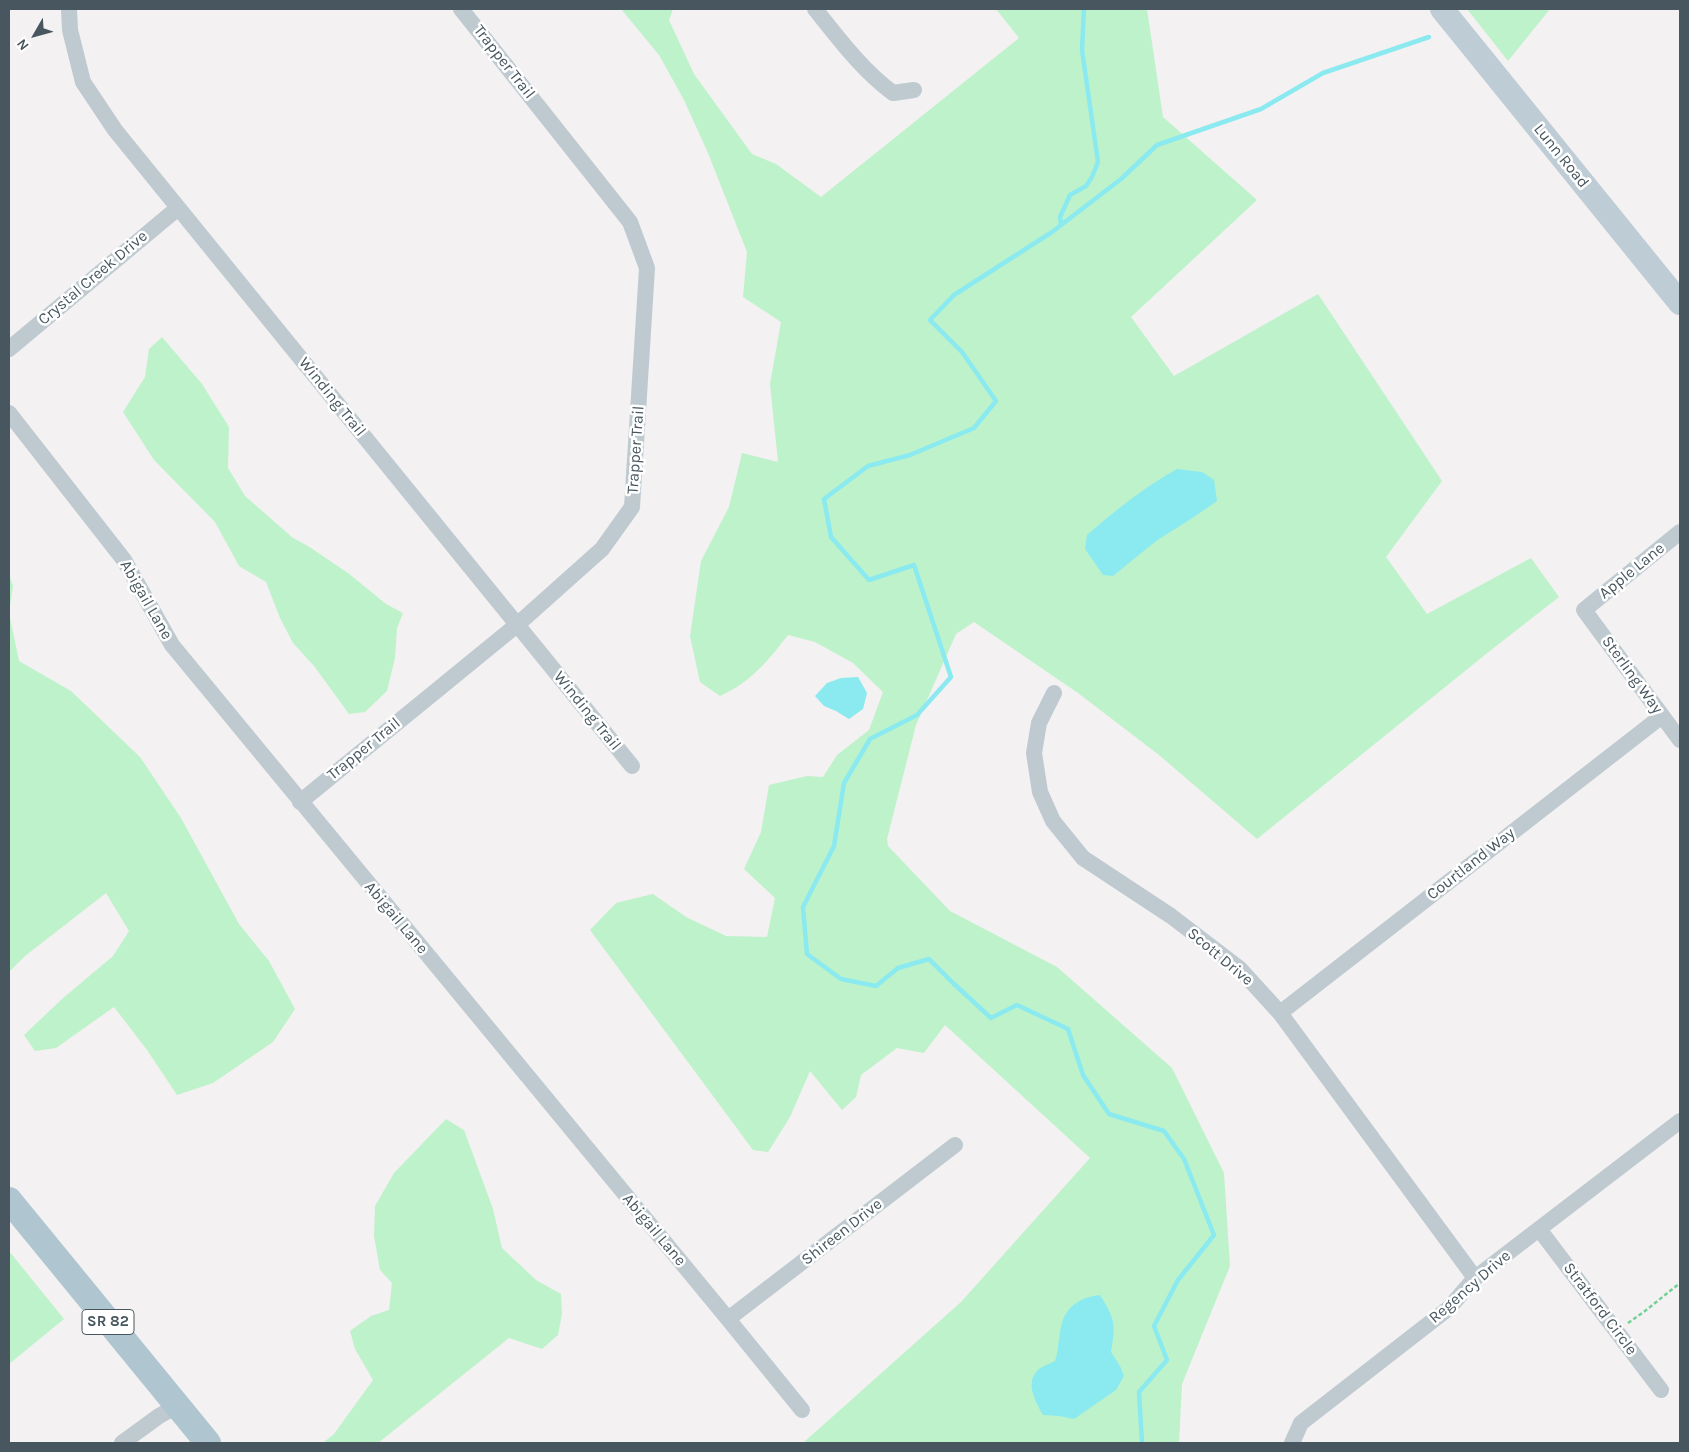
<!DOCTYPE html>
<style>
body{margin:0}
#map{position:relative;width:1689px;height:1452px;overflow:hidden;background:#f3f1f1;font-family:Karla,sans-serif}
canvas{display:block}
.frame{position:absolute;inset:0;border:10px solid #48575f;pointer-events:none}
.north{position:absolute;left:10px;top:10px;width:50px;height:50px;-webkit-text-stroke:4px #fff;paint-order:stroke;rotate:232deg;font-size:14px;font-weight:700;line-height:20px;text-align:center;color:#48575f}
.north::after{content:'';display:block;margin:auto;width:18px;height:22px;background:#48575f;clip-path:polygon(50% 0,100% 100%,50% 72%,0 100%)}
</style>
<div id="map">
<canvas width="1689" height="1452"></canvas>
<div class="frame"></div>
<div class="north">N</div>
</div>
<script>
const g = document.querySelector('canvas').getContext('2d');
g.lineJoin = 'round';
function fillPath(path, color) { g.fillStyle = color; g.fill(path, 'evenodd'); }
function strokePath(path, color, width, dash) { g.strokeStyle = color; g.lineWidth = width; g.lineCap = dash ? 'butt' : 'round'; g.setLineDash(dash || []); g.stroke(path); }
function label(font, color, halo, rows, align = 'center') {
  g.font = font + ' Karla,sans-serif'; g.lineWidth = 5; g.setLineDash([]); g.textBaseline = 'middle'; g.strokeStyle = halo; g.fillStyle = color; for (const [text, x, y, turn = 0] of rows) {
    g.save(); g.translate(x, y); g.rotate((+turn || 0) * Math.PI / 180); g.textAlign = isNaN(turn) ? turn : align; if (halo) g.strokeText(text, 0, 0); g.fillText(text, 0, 0); g.restore();
  }
}
const green = new Path2D(`
 M621,9H673L669,20L694,74L752,154L776,164L821,197L1019,38L996,9H1147L1163,117L1257,200L1131,317L1174,376L1318,294L1442,481L1386,557L1427,614L1531,558L1559,597L1491,650L1257,839L1159,755L1078,693L974,622L956,634L916,725L887,839L888,846L950,911L1057,967L1172,1068L1224,1173L1230,1266L1182,1384L1179,1443H803L961,1302L1090,1158L945,1025L924,1053L897,1048L861,1075L856,1097L842,1110L810,1071L790,1117L768,1152L753,1150L590,930L616,903L653,894L686,917L726,936L767,937L775,898L744,869L761,832L769,785L807,776L823,777L837,755L869,730L883,692L853,663L815,642L788,635C768,661 751,682 720,696L700,682L690,636L701,561L729,507L742,453L778,462L770,384L781,322L743,297L747,252L708,153L684,100L659,55Z
 M1467,9H1550L1508,61Z
 M162,337L202,384L229,427L228,468L245,496L293,538L308,546L348,573L386,604L403,613L397,628L395,658L387,691L365,712L349,714L314,666L293,643L280,618L266,582L239,566L215,522L154,460L123,412L145,377L149,349Z
 M9,574L13,586L9,613L19,661L71,691L140,757L181,818L239,924L269,961L295,1009L273,1042L213,1083L177,1095L147,1050L114,1007L56,1048L35,1051L24,1035L62,999L113,956L129,931L106,893L25,956L9,972Z
 M446,1119L464,1130L493,1209L502,1248L536,1280L561,1294L562,1314L558,1335L542,1349L509,1338L378,1443H323L334,1434L373,1380L355,1349L350,1331L371,1316L389,1310L392,1283L380,1270L374,1236L375,1206L394,1173Z
 M9,1251L64,1319L9,1364Z`);
const water = new Path2D(`
 M1177,469L1202,472L1214,480L1217,501L1194,517L1156,541L1113,576L1103,575L1085,549L1087,535C1117,509 1143,488 1177,469Z
 M858,677L867,693L863,709L849,719L836,711L824,706L815,696L827,683L841,678Z
 M1100,1295C1115,1319 1116,1324 1111,1352L1120,1366L1124,1376L1116,1390L1074,1419L1059,1416L1043,1415C1036,1402 1025,1384 1037,1371C1041,1366 1050,1364 1055,1361C1059,1350 1058,1339 1061,1327C1065,1307 1080,1297 1100,1295Z`);
const stream = new Path2D(`
 M1061,225L1060,217L1070,195L1086,186L1092,177L1098,162L1082,50L1084,9
 M1142,1443L1139,1392L1167,1360L1154,1326L1178,1280L1214,1235L1184,1159L1164,1131L1109,1114L1083,1075L1068,1029L1017,1005L991,1018L953,983L929,959L898,968L876,986L841,979L807,954L803,907L834,846L844,783L870,739L917,715L951,677L914,565L869,580L831,537L824,499L868,466L910,455L974,428L996,401L962,352L930,320L954,295L1052,232L1121,179L1157,145L1261,109L1323,73L1429,37`);
const path = new Path2D(`
 M1628,1323L1645,1311L1680,1283`);
const street = new Path2D(`
 M69,9L70,30L83,82L115,130L632,766
 M815,9C839,39 862,70 893,93L914,90
 M9,349L178,208
 M9,413L124,560L172,645L728,1319L802,1410
 M1680,532L1584,610L1680,740
 M1054,693L1039,723L1034,753L1040,792L1053,821L1083,858L1171,916L1239,968L1280,1013L1475,1278
 M300,802L518,624L602,549L632,507L647,268L630,222L461,9
 M1280,1013L1662,716
 M1539,1229L1661,1390
 M728,1319L955,1145
 M122,1443L159,1416L177,1406
 M1292,1443L1301,1423L1449,1308L1475,1278L1680,1121`);
const secondary = new Path2D(`
 M1442,9L1680,303`);
const primary = new Path2D(`
 M9,1200L208,1443`);
const shields = [
 [108,1322,52]
];
const shieldNames = [
 ["SR 82",108,1322]
];
const streetNames = [
 ["Trapper Trail",504,62,52],
 ["Lunn Road",1561,156,51],
 ["Crystal Creek Drive",93,278,-40],
 ["Winding Trail",332,397,51],
 ["Trapper Trail",636,450,-86],
 ["Apple Lane",1632,571,-39],
 ["Abigail Lane",146,600,60],
 ["Sterling Way",1632,675,54],
 ["Winding Trail",587,711,51],
 ["Trapper Trail",364,749,-39],
 ["Courtland Way",1471,864,-38],
 ["Abigail Lane",396,918,50],
 ["Scott Drive",1220,957,40],
 ["Abigail Lane",654,1230,50],
 ["Shireen Drive",842,1232,-38],
 ["Regency Drive",1470,1287,-41],
 ["Stratford Circle",1600,1309,53]
];
fillPath(green, '#bef2cb');
fillPath(water, '#8aeaf0');
strokePath(stream, '#8aeaf0', 4.5);
strokePath(path, '#74d196', 2.5, [4, 2.5]);
strokePath(street, '#becad0', 16);
strokePath(secondary, '#beccd5', 24);
strokePath(primary, '#afc5d0', 26);
for (const [x, y, w] of shields) { const box = new Path2D(); box.roundRect(x - w / 2, y - 12.5, w, 25, 4); g.fillStyle = '#fff'; g.fill(box); strokePath(box, '#48575f', 1); }
label('bold 15px', '#48575f', null, shieldNames);
label('16px', '#48575f', '#fff', streetNames);
</script>
